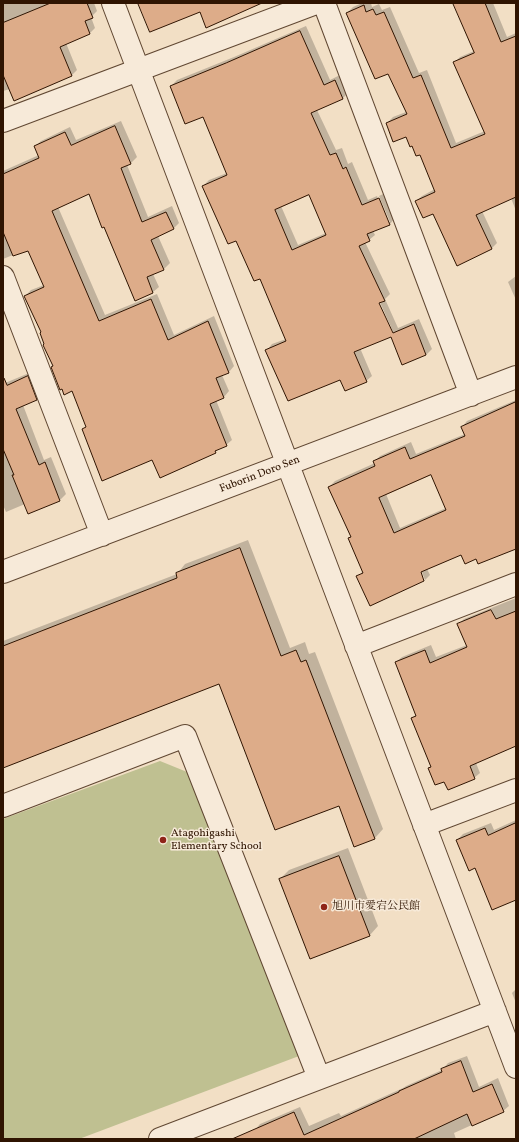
<!DOCTYPE html>
<meta charset="utf-8">
<style>
body{margin:0}
#map{position:relative;width:519px;height:1142px;overflow:hidden;background:#f2dfc5;font-family:Vollkorn,serif}
canvas{display:block}
.frame{position:absolute;inset:0;border:4px solid #2f1401;pointer-events:none}
</style>
<div id="map">
<canvas width="519" height="1142"></canvas>
<div class="frame"></div>
</div>
<script>
const g = document.querySelector('canvas').getContext('2d');
g.lineJoin = 'round';
function fillPath(path, color) { g.fillStyle = color; g.fill(path, 'evenodd'); }
function strokePath(path, color, width, dash) { g.strokeStyle = color; g.lineWidth = width; g.lineCap = dash ? 'butt' : 'round'; g.setLineDash(dash || []); g.stroke(path); }
function label(font, color, halo, rows, align = 'center') {
  g.font = font + ' Vollkorn,"Noto Serif JP",serif'; g.lineWidth = 3; g.setLineDash([]); g.textBaseline = 'middle'; g.strokeStyle = halo; g.fillStyle = color; for (const [text, x, y, turn = 0] of rows) {
    g.save(); g.translate(x, y); g.rotate((+turn || 0) * Math.PI / 180); g.textAlign = isNaN(turn) ? turn : align; if (halo) g.strokeText(text, 0, 0); g.fillText(text, 0, 0); g.restore();
  }
}
const green = new Path2D(`
 M160,761L192,774L299,1056L79,1139H3V819Z`);
const shadow = new Path2D(`
 M3,3H94L97,11L91,17L95,28L90,33L66,43L77,70L72,75L14,100L10,89L3,91Z
 M362,3H371L372,7L379,4L382,10L390,7L419,73L427,70L456,143L485,131L454,63L460,57L474,51L454,3H493L507,37L516,33V211L511,198L482,211L497,243L491,249L416,201L422,196L435,189L420,154L406,136L387,123L393,117L406,112L389,72L347,13L353,7Z
 M306,26L330,80L340,75L348,93L343,98L317,110L336,150L342,148L348,164L352,162L368,200L377,196L388,222H390L379,196L385,193L395,218L390,224L373,231L375,235L369,240L365,242L390,294L385,299L398,328L419,319L432,349L426,355L403,364L391,336L360,348L372,376L366,381L341,379L267,350L272,344L286,339L260,278L203,186L209,180L227,173L204,116L171,86L177,80L234,57ZM309,194L326,233L298,245L281,206ZM378,298L394,334H392L376,299Z
 M121,121L137,157L131,163L127,165L148,217L172,206L179,223L173,229L158,236L170,263L164,269L153,274L159,287L153,292L135,300L89,193L58,207L105,315L157,294L174,335L214,316L234,366L229,372L222,375L229,391L224,397L216,400L232,440L226,445L219,448L215,452L153,459L83,430L87,426L73,390L54,366L42,332L25,296L31,290L44,285L28,249L3,259V171L39,155L35,146L41,141L70,127L76,140Z
 M516,276V300L508,282Z
 M34,371L42,393L36,399L23,405L44,460L51,457L66,494L60,500L28,512L25,504L6,512L3,505V377L5,383Z
 M516,400V548L477,558L462,554L427,569L430,575L424,581L358,577L363,571L349,538L351,536L329,487L335,481L375,463L374,462L380,456L411,442L416,454L465,434L462,427L467,421ZM431,474L446,508L400,528L386,494ZM420,567L425,580H423Z
 M248,540L290,648L305,642L309,654L315,652L383,829L375,838L354,846L339,805L220,683L3,767V641L177,574L185,564Z
 M516,598V738L476,763L480,773L474,778L445,781L429,769L432,766L412,718L417,714L396,662L402,657L431,645L436,657L467,645L458,625L464,619Z
 M516,820V899L475,867L457,840L463,834L491,823L494,830Z
 M348,848L378,926L370,935L310,958L280,879L289,870Z
 M516,989V1003L512,993Z
 M467,1056L479,1087L498,1078L509,1106L503,1111L454,1133L456,1139H258L255,1130L260,1124L300,1107L309,1126L339,1113L341,1116L403,1088L406,1086L442,1070L448,1063Z`);
const building = new Path2D(`
 M51,3H87L93,18L85,21L90,34L60,47L72,76L14,101L3,75V23Z
 M138,3H262L206,28L200,12L150,32Z
 M453,3H485L501,42L516,36V197L476,215L492,249L457,266L433,214L423,218L415,201L435,192L420,155L416,156L412,146L410,147L406,137L393,142L386,123L407,114L388,74L375,79L346,13L364,5L366,12L373,9L376,15L384,12L413,78L421,75L451,148L485,134L453,62L474,53Z
 M300,31L324,85L335,80L343,99L311,113L330,155L336,153L343,169L346,167L362,205L379,198L390,225L367,234L370,241L359,246L385,301L379,303L393,333L414,324L426,355L402,365L391,337L354,352L367,382L345,391L340,380L288,401L265,350L286,341L260,279L254,281L236,241L228,244L202,186L227,175L203,117L185,124L170,86L226,63ZM309,195L326,235L292,250L275,210Z
 M115,126L131,164L121,168L142,222L166,212L174,229L151,240L164,270L147,277L153,293L135,301L104,227L102,228L89,194L52,211L99,321L151,299L168,340L208,321L229,373L216,378L224,398L210,404L227,446L215,451L216,453L160,478L152,460L102,481L82,429L86,427L72,391L64,395L62,389L60,390L51,367L53,366L43,345L44,344L40,333L41,332L24,296L44,287L28,251L13,256L3,232V174L39,158L34,146L65,132L71,145Z
 M28,376L37,400L16,409L39,465L45,462L60,501L28,514L12,475H14L3,449V378H4L7,385Z
 M516,402V549L478,564L476,559L465,564L461,555L421,572L424,581L370,606L356,576L363,573L348,538L351,537L328,487L375,466L373,461L405,447L410,459L465,436L461,427ZM431,475L446,510L394,533L379,498Z
 M240,548L281,656L296,650L301,662L306,660L375,839L354,847L339,806L275,830L219,684L3,768V646L177,578L176,573Z
 M491,610L496,619L516,611V746L470,766L475,779L448,790L444,782L435,785L428,768L431,767L411,718L416,716L395,662L425,650L430,663L467,647L457,624Z
 M516,823V900L492,910L475,868L469,871L456,840L485,828L488,835Z
 M339,856L370,936L310,959L279,879Z
 M461,1061L473,1092L492,1084L504,1112L472,1126L467,1114L414,1139H232L294,1112L304,1135L399,1092V1091L442,1072L441,1069Z`);
const minor = new Path2D(`
 M113,3L516,1067
 M324,3L471,395
 M3,121L316,3
 M3,277L102,535
 M3,572L516,377
 M356,646L516,584
 M3,806L185,736L319,1078
 M424,825L516,790
 M160,1139L495,1011`);
const markers = [
 [163,840,4,"#8f2418"],
 [324,907,4,"#8f2418"]
];
const streetNames = [
 ["Fuborin Doro Sen",260,475,-21]
];
const poiNames = [
 ["Atagohigashi",171,834],
 ["Elementary School",171,847],
 ["旭川市愛宕公民館",332,907]
];
fillPath(green, '#bfc091');
fillPath(shadow, '#0003');
fillPath(building, '#ddac89');
strokePath(building, '#2f1401', 1);
strokePath(minor, '#604732', 24);
strokePath(minor, '#f7ead9', 22);
for (const [x, y, r, color] of markers) { const dot = new Path2D(); dot.arc(x, y, r, 0, 2 * Math.PI); g.fillStyle = color; g.fill(dot); strokePath(dot, '#f7ead9', 1.5); }
label('11px', '#2f1401', '#f7ead9', streetNames);
label('11px', '#2f1401', '#f7ead9', poiNames, 'left');
</script>
